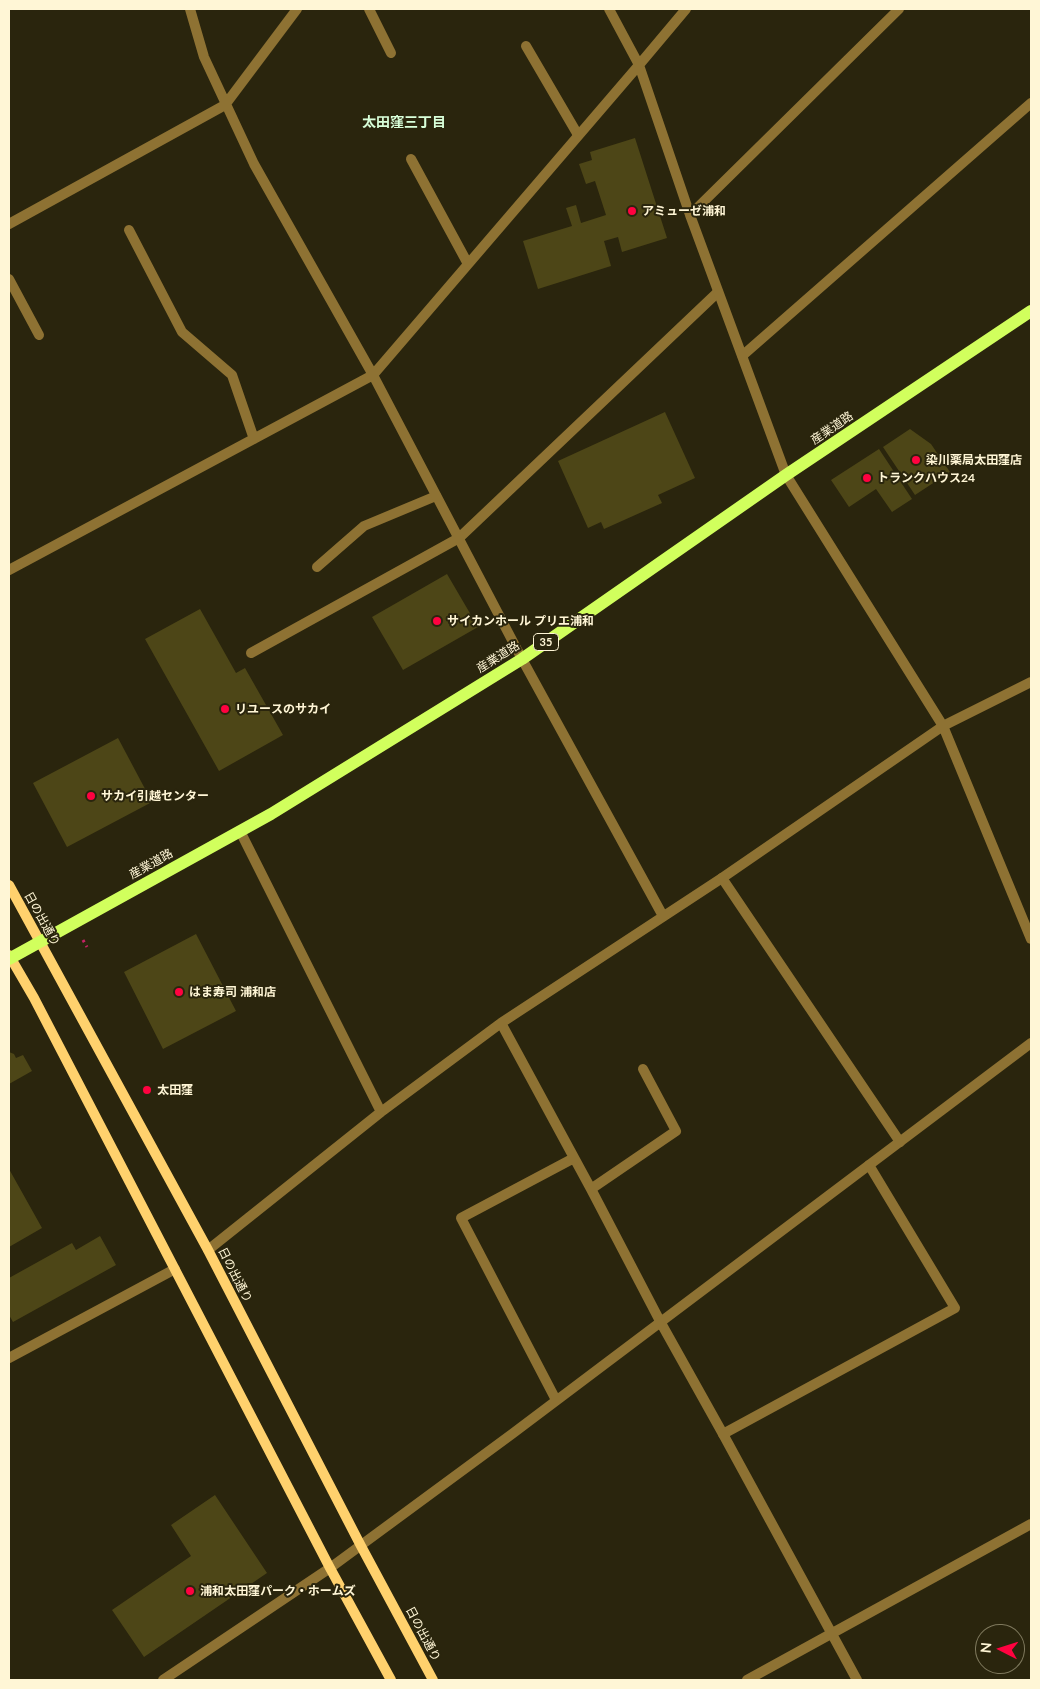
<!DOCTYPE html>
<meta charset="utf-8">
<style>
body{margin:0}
#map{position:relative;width:1040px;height:1689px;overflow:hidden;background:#2a250d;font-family:Lato,sans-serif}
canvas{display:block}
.frame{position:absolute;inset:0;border:10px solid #fff6d6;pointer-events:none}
.north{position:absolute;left:975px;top:1624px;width:50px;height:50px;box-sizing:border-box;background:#2a250d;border:1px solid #7f795d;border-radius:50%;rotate:275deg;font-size:14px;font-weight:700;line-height:20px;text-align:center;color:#fff6d6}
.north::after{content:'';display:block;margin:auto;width:18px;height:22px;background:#ff0240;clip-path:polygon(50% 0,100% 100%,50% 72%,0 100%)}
</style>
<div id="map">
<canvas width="1040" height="1689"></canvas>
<div class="frame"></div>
<div class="north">N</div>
</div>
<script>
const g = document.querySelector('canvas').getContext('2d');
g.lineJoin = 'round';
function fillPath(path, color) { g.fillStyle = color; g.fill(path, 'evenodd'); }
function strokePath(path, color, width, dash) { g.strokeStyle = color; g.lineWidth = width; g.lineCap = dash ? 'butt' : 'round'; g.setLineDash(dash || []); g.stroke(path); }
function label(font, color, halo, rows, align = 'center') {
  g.font = font + ' Lato,"Noto Sans JP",sans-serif'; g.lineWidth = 4; g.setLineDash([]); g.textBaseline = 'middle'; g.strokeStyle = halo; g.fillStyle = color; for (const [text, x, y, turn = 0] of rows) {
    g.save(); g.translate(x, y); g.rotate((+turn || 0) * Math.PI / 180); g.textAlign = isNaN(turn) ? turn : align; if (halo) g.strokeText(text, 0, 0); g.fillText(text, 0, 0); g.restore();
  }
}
const building = new Path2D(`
 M635,138L667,238L622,252L618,237L604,241L611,266L538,289L523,241L572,226L566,208L576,205L581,223L606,215L595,181L586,184L579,164L592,160L590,152Z
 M665,412L695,478L658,495L662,503L604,529L601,522L588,528L558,461Z
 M910,429L931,444L950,472L915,495L883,447Z
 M879,449L912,499L892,512L876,489L849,507L831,480Z
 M447,574L478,627L403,670L372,617Z
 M200,609L236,673L245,668L283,735L219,771L145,639Z
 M118,738L152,802L67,847L33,783Z
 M196,934L236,1011L163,1049L124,972Z
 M9,1052L14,1054L16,1058L23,1055L32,1071L9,1084Z
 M9,1169L42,1228L9,1247Z
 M100,1236L116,1265L13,1322L9,1315V1278L72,1243L76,1250Z
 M215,1495L267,1573L144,1657L112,1610L191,1556L171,1525Z`);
const path = new Path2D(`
 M83,940L87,947`);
const lane = new Path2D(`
 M369,9L391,53
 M526,46L578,135
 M317,567L364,526L436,496
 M251,653L459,538L718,292
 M722,878L900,1142
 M723,1434L955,1308L869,1165`);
const street = new Path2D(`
 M190,9L204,57L254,164L373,375L522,659L663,916
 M686,9L639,65L690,215L786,475L943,726L1031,939
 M411,159L468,264
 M690,215L899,9
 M9,224L225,105L297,9
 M129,230L182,332L232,375L254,439
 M9,279L39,335
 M742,356L1031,103
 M9,570L373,375L639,65L609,9
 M240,831L381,1112
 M501,1023L591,1189L661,1323L723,1434L857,1680
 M591,1189L676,1131L643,1069
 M208,1250L381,1112L501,1023L722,878L943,726L1031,682
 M9,1358L175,1269
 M556,1400L461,1218L574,1158
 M163,1680L330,1568L512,1434L1031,1043
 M747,1680L1031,1524`);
const secondary = new Path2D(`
 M9,885L208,1250L361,1546L433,1680
 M9,955L34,998L330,1568L391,1680`);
const primary = new Path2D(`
 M9,959L271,814L522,659L786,475L1031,311`);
const markers = [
 [632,211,5,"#ff0240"],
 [916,460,5,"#ff0240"],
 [867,478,5,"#ff0240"],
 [437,621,5,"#ff0240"],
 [225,709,5,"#ff0240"],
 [91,796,5,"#ff0240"],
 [179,992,5,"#ff0240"],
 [147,1090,5,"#ff0240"],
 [190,1591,5,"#ff0240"]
];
const shields = [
 [546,642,25]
];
const shieldNames = [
 ["35",546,642]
];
const poiNames = [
 ["アミューゼ浦和",642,211],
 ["染川薬局太田窪店",926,460],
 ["トランクハウス24",877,478],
 ["サイカンホール プリエ浦和",447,621],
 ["リユースのサカイ",235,709],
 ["サカイ引越センター",101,796],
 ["はま寿司 浦和店",189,992],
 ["太田窪",157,1090],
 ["浦和太田窪パーク・ホームズ",200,1591]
];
const streetNames = [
 ["産業道路",832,428,-34],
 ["産業道路",498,657,-32],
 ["産業道路",151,864,-29],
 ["日の出通り",42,919,61],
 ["日の出通り",235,1275,63],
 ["日の出通り",423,1634,62]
];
const neighbourhoodNames = [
 ["太田窪三丁目",404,122]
];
fillPath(building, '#4d4617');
strokePath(path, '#c72265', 3, [2.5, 4]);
strokePath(lane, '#8e7233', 10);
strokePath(street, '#8e7233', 10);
strokePath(secondary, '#ffd16d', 10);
strokePath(primary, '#d1ff5d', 12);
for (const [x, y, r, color] of markers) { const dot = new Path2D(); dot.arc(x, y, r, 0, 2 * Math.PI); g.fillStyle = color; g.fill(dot); strokePath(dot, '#2a250d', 2); }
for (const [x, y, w] of shields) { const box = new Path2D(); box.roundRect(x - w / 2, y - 8.5, w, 17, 4); g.fillStyle = '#2a250d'; g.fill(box); strokePath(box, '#fff6d6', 1); }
label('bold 11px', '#fff6d6', null, shieldNames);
label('bold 12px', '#fff6d6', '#2a250d', poiNames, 'left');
label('12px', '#fff6d6', '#2a250d', streetNames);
label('bold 14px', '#d8ffd9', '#2a250d', neighbourhoodNames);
</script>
